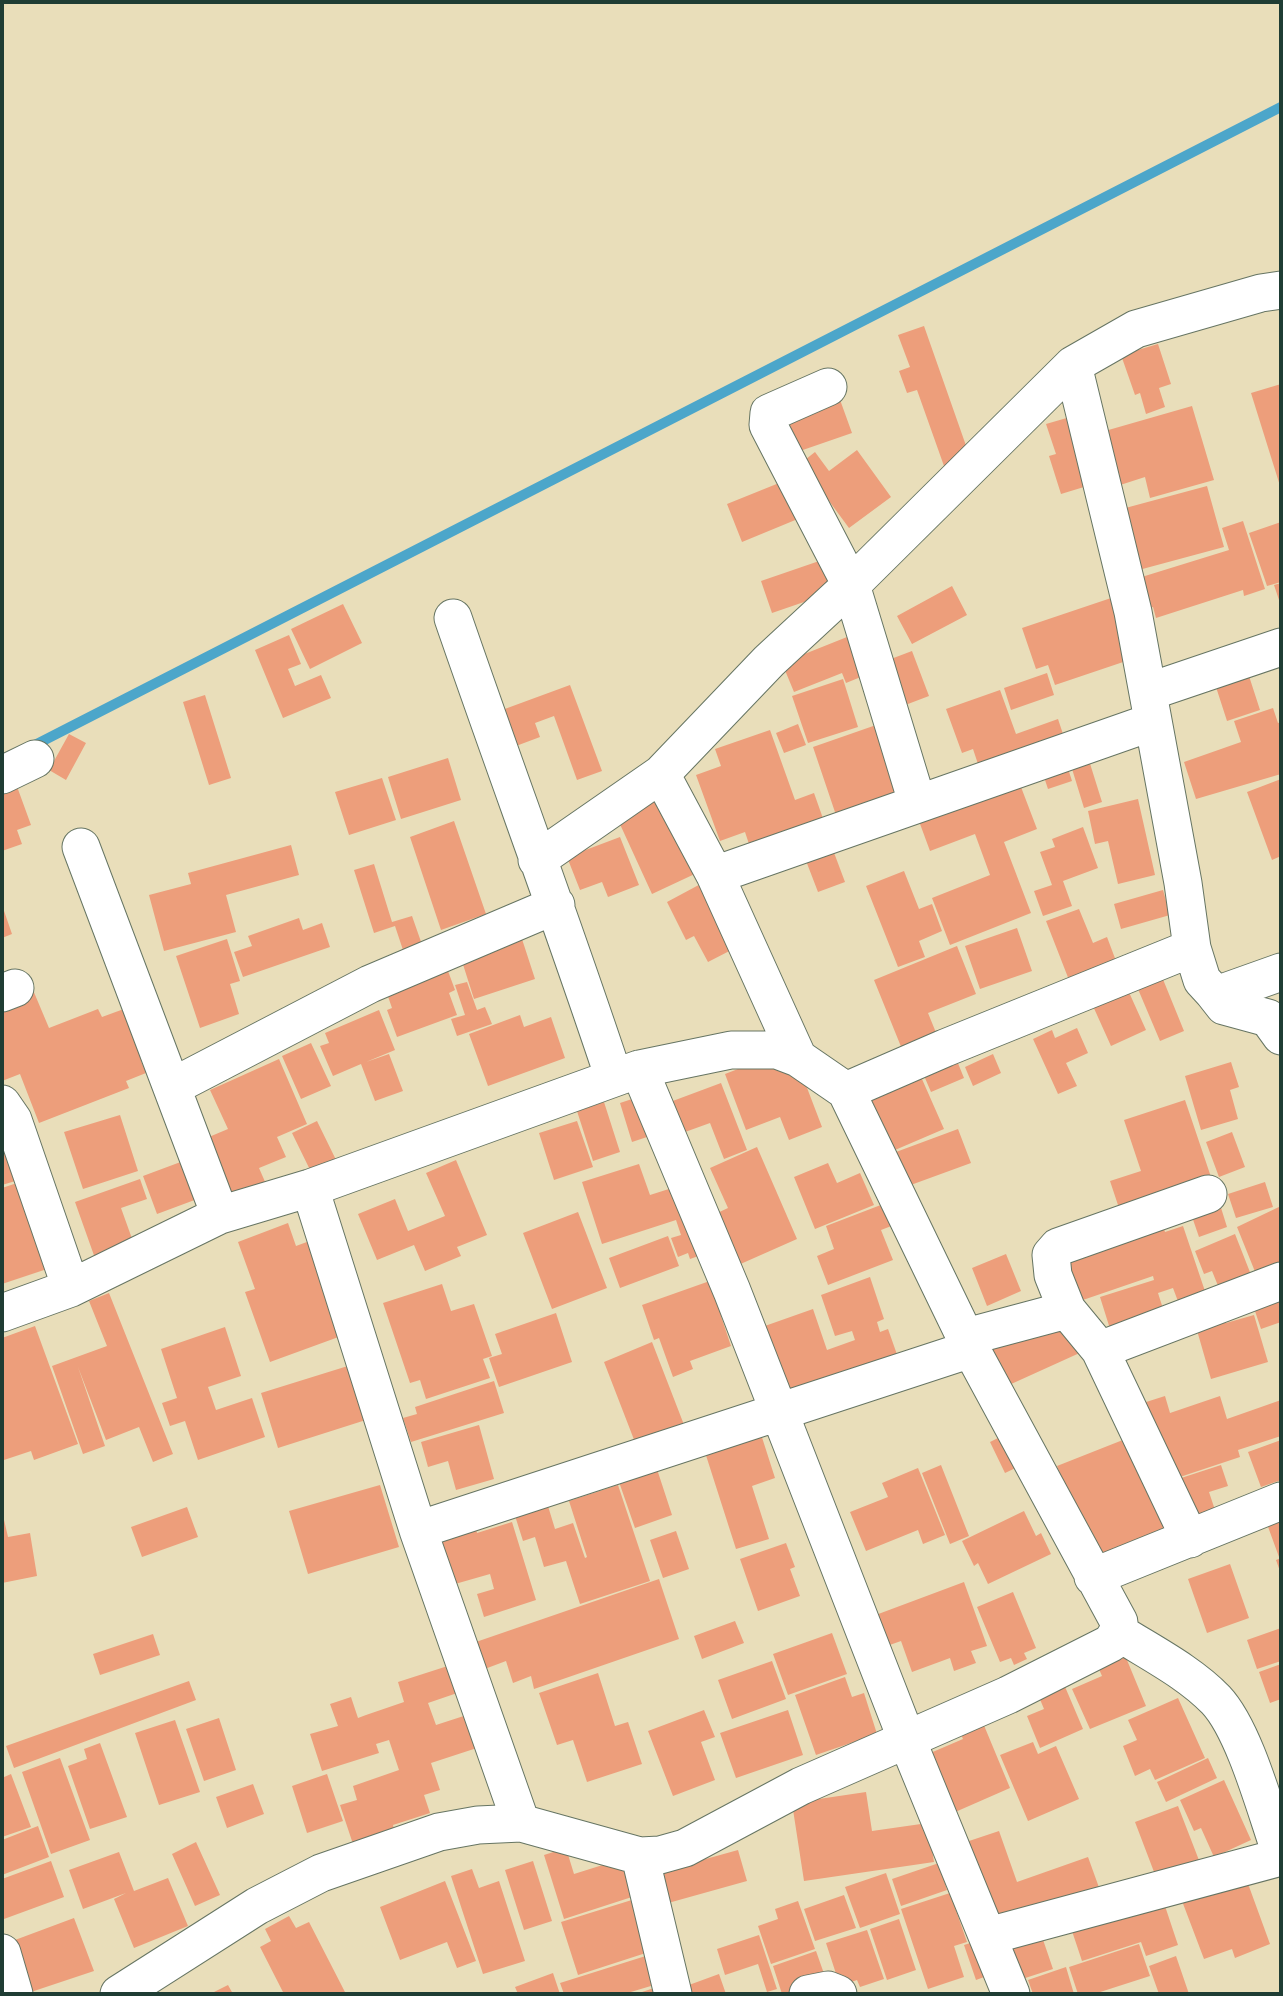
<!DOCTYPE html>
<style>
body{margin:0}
#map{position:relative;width:1283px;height:1996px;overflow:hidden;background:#e9deba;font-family:"IM FELL English",serif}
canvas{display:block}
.frame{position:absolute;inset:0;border:4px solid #1f3d34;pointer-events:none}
</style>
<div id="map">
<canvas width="1283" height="1996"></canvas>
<div class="frame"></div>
</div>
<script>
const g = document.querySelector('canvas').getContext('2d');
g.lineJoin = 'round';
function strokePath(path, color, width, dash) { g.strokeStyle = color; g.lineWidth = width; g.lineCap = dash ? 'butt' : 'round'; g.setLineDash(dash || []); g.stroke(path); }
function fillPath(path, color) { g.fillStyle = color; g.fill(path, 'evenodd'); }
const stream = new Path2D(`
 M29,748L1281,107`);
const building = new Path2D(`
 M924,326L970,457L944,466L917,390L907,393L899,371L910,367L898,335Z
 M1158,344L1171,384L1159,388L1165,407L1146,414L1140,393L1135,395L1121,355Z
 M1281,384V489L1251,393Z
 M839,397L852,433L797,452L784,416Z
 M1192,406L1214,480L1150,498L1145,477L1114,487L1098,433Z
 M1077,415L1097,483L1061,494L1049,456L1056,454L1046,424Z
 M857,450L891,497L849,528L801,463L815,452L829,471Z
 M789,479L805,516L742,542L727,504Z
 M1207,486L1224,547L1135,571L1118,510Z
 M1243,521L1265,589L1244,596L1243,590L1156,618L1153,607L1142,611L1132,580L1229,550L1222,528Z
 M1281,522V582L1267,586L1249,533Z
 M825,559L836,591L772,613L761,581Z
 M1281,583V606L1274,585Z
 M952,586L967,615L912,644L897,616Z
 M1117,596L1138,657L1055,685L1048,665L1036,669L1022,628Z
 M343,604L362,643L310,669L291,629Z
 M857,633L873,672L846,683L842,673L794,692L782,663Z
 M289,635L301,664L288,669L295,686L321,675L331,698L283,718L255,650Z
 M912,651L929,696L900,707L883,662Z
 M1047,673L1054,695L1011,710L1004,688Z
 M1249,676L1260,710L1227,721L1216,687Z
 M843,679L858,727L808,743L792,696Z
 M570,685L602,771L577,780L554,716L535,723L540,737L516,746L502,710Z
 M1000,690L1016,734L1058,719L1066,743L981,773L973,749L962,753L946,709Z
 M205,695L231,778L209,785L183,702Z
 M1273,708L1278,723L1281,722V774L1196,799L1184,762L1241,742L1234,721Z
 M798,724L806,745L784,753L776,733Z
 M879,724L904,799L838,821L813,747Z
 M770,730L795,800L814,793L826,827L752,853L745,832L720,841L696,775L721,766L715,749Z
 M69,734L86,743L66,780L49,770Z
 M1087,754L1102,802L1084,808L1069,759Z
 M1064,756L1072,781L1048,789L1040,765Z
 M448,758L461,800L401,819L388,777Z
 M382,778L396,820L349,835L335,792Z
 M1281,779V856L1272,860L1247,792Z
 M15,781L31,825L17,830L22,844L2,851V786Z
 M660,787L699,872L652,894L613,809Z
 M982,787L987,800L1021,787L1037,829L1004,842L1031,913L950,945L932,898L990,875L975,834L930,851L916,813Z
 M1138,799L1155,875L1118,884L1108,841L1095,844L1088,811Z
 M454,821L486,914L441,930L410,837Z
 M1083,827L1098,868L1063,881L1072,906L1043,916L1034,891L1052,885L1040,852L1055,847L1052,839Z
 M620,837L639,885L608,897L602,882L580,890L567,857Z
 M830,842L845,882L818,892L803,853Z
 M291,845L299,875L226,895L236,932L164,951L149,895L191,884L188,873Z
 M374,864L392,922L412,916L426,956L407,962L395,926L374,933L354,870Z
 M904,871L919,909L932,904L942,931L919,941L925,957L898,967L866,886Z
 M708,880L743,944L708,962L694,936L686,940L667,902Z
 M1163,890L1170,915L1121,929L1114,904Z
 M2,905L12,934L2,938Z
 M1079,909L1093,943L1107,937L1116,961L1069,980L1046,921Z
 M299,918L303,930L322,923L330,947L243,977L234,952L252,946L248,936Z
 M1017,928L1032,971L980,989L965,946Z
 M521,936L535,979L474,999L460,955Z
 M227,939L240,981L230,984L239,1014L200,1028L176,956Z
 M957,946L976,994L928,1013L939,1040L904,1054L874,980Z
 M444,960L455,990L449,993L457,1015L397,1037L387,1010L392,1008L383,982Z
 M1160,972L1184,1031L1160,1041L1135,982Z
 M1123,979L1146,1030L1111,1046L1088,995Z
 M467,982L477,1010L485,1007L492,1024L457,1036L451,1019L465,1015L455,985Z
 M33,990L49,1028L98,1009L102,1017L132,1006L152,1058L141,1061L146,1073L126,1081L129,1088L39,1123L20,1074L2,1081V1002Z
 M379,1010L395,1050L366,1062L389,1054L403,1091L375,1101L361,1064L333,1076L320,1046L329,1043L325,1033Z
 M520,1015L524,1027L551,1017L565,1058L488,1086L469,1034Z
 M1077,1028L1088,1053L1066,1063L1077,1086L1058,1094L1033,1039L1052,1030L1055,1038Z
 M311,1043L331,1086L301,1099L282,1056Z
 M777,1054L796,1059L822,1127L789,1140L780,1117L746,1130L725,1074Z
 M993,1054L1001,1073L973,1086L965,1067Z
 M955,1056L964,1078L931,1092L922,1071Z
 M279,1059L307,1124L277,1137L286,1157L259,1168L266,1184L230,1201L197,1142L228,1129L210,1090Z
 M1231,1062L1239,1087L1230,1090L1238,1119L1201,1130L1185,1076Z
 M918,1070L944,1129L888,1153L863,1093Z
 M721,1083L747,1150L724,1159L710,1123L674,1136L662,1105Z
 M641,1096L653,1135L632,1142L620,1103Z
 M1185,1100L1212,1180L1123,1220L1110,1181L1141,1171L1124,1120Z
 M604,1102L620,1152L593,1161L577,1111Z
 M120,1115L138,1171L83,1189L64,1132Z
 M2,1119L22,1179L2,1185Z
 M317,1121L338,1164L313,1176L292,1133Z
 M577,1121L593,1167L554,1180L539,1133Z
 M958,1129L971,1163L908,1186L896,1152Z
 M1232,1132L1245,1167L1219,1177L1206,1142Z
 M757,1147L797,1239L736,1266L713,1215L728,1208L710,1168Z
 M194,1157L208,1195L157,1214L143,1176Z
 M456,1160L487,1235L457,1247L461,1256L425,1271L414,1245L377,1260L358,1214L395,1199L408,1231L445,1216L426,1173Z
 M828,1163L837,1183L860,1173L874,1205L815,1229L794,1177Z
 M639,1164L650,1195L672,1188L707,1253L690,1259L688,1253L678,1257L671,1238L681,1235L676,1220L602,1244L582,1182Z
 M140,1179L147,1199L121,1208L135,1247L96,1261L75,1202Z
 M1265,1182L1273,1207L1236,1218L1228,1194Z
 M17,1183L47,1269L2,1284V1188Z
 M1217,1195L1227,1227L1199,1237L1188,1205Z
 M886,1203L894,1225L881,1230L893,1260L828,1285L817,1256L834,1249L826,1226Z
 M1281,1206V1275L1260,1284L1237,1227Z
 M578,1212L607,1288L552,1309L523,1233Z
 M1161,1220L1165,1232L1183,1226L1209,1303L1182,1312L1173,1288L1158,1293L1165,1315L1111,1332L1100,1297L1154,1280L1153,1276L1080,1301L1063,1253Z
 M288,1223L296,1246L315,1239L344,1335L270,1362L245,1292L255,1289L238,1242Z
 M1235,1234L1255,1285L1223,1298L1212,1271L1204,1274L1195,1251Z
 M668,1236L679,1266L620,1288L609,1258Z
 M1006,1254L1021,1291L987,1306L972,1268Z
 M721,1277L733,1312L721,1316L731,1346L690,1361L693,1369L673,1377L659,1338L654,1340L642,1305Z
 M870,1277L884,1319L877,1322L880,1332L888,1329L900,1363L789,1403L762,1327L813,1309L827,1350L855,1340L852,1331L835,1336L821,1295Z
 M442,1284L451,1311L474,1304L492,1356L483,1359L490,1378L426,1399L420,1380L410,1383L383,1303Z
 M109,1293L173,1454L153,1462L139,1427L106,1440L78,1367L105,1446L83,1454L52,1366L107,1346L89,1301Z
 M1281,1293V1322L1261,1329L1252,1302Z
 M1222,1312L1226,1323L1254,1315L1268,1362L1211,1379L1194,1320Z
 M556,1313L572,1362L499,1387L489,1358L502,1354L495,1334Z
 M1067,1314L1084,1351L1009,1385L992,1348Z
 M35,1326L78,1444L34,1460L31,1451L4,1460L2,1338Z
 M225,1327L241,1376L208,1387L216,1410L252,1398L265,1437L198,1460L185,1421L170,1426L162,1403L177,1398L161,1349Z
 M652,1342L686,1430L638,1450L604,1362Z
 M351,1365L369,1419L278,1448L261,1393Z
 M494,1381L504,1413L411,1442L403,1418L417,1414L415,1407Z
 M1165,1396L1170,1413L1220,1396L1227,1419L1281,1400V1436L1238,1450L1240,1457L1168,1481L1143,1403Z
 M479,1425L494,1479L456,1490L448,1461L428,1467L421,1442Z
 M759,1428L775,1478L752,1486L769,1539L736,1549L703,1446Z
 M1010,1432L1024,1464L1005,1473L990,1442Z
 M1138,1434L1179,1537L1100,1556L1082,1530L1057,1466Z
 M1281,1440V1480L1261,1487L1248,1452Z
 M654,1460L672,1515L635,1528L618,1479Z
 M941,1465L969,1536L950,1544L922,1473Z
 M1221,1465L1228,1486L1209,1492L1216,1513L1190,1522L1175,1480Z
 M918,1468L945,1535L923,1544L918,1530L866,1551L850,1512L888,1497L882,1483Z
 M380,1485L399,1547L308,1574L289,1511Z
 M618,1485L650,1581L580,1604L566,1561L544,1567L535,1537L523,1541L511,1503L544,1493L555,1529L573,1523L585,1558L587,1557L569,1501Z
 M187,1507L198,1537L142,1557L131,1527Z
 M1281,1507V1556L1279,1557L1263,1513Z
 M2,1511L8,1537L30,1533L37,1576L2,1583Z
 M1024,1511L1036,1536L1041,1533L1051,1554L988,1584L978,1563L974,1566L962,1541Z
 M472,1515L477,1533L512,1522L536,1600L484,1617L477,1594L494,1589L490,1574L455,1584L437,1526Z
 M676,1531L689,1569L663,1578L650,1540Z
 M786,1543L795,1567L790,1569L800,1596L758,1611L740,1559Z
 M1281,1558V1574L1276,1560Z
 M1230,1564L1249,1618L1207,1633L1188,1579Z
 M659,1579L679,1639L534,1689L531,1676L513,1683L506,1661L482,1670L473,1643Z
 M964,1582L987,1646L971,1651L976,1663L954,1671L950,1658L912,1672L901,1641L884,1647L873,1616Z
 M1013,1592L1036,1648L1024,1653L1027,1659L1014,1665L1011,1658L1000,1662L977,1607Z
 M735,1621L744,1643L702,1659L694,1636Z
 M1281,1628V1661L1257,1669L1247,1640Z
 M832,1633L847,1674L788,1695L773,1654Z
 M153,1634L160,1655L100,1675L93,1654Z
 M1122,1648L1146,1706L1090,1729L1072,1689L1102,1676L1095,1660Z
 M772,1661L786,1699L732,1719L718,1680Z
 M457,1663L466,1690L428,1703L436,1725L473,1713L483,1746L431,1763L440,1790L424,1795L430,1813L393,1825L395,1833L354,1847L340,1805L357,1800L353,1786L399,1770L389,1740L376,1744L379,1753L322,1771L310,1734L338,1726L330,1704L351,1697L358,1718L366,1715L404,1702L398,1682Z
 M1281,1664V1699L1270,1703L1259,1672Z
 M598,1673L615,1726L628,1722L642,1764L587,1782L573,1740L557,1745L539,1693Z
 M845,1677L852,1697L864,1693L877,1734L816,1755L795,1695Z
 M189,1681L196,1700L14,1768L6,1746Z
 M1063,1682L1083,1729L1040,1748L1027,1716L1044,1709L1037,1692Z
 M1178,1698L1205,1758L1155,1780L1150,1769L1135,1776L1123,1746L1137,1740L1128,1720Z
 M704,1710L715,1737L701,1742L715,1780L673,1796L648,1731Z
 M788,1710L803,1755L736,1778L720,1733Z
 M219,1718L236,1770L204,1781L186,1729Z
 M175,1720L200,1792L159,1805L135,1733Z
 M983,1723L1010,1788L953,1813L928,1754L963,1739L960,1732Z
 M1033,1742L1038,1754L1056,1746L1079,1799L1028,1821L1000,1755Z
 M100,1743L127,1817L90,1829L68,1766L87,1759L84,1749Z
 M60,1758L90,1840L51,1854L22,1772Z
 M1208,1758L1217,1778L1166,1802L1157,1782Z
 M11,1774L31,1827L2,1837V1778Z
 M327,1774L343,1821L307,1833L292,1786Z
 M1224,1780L1251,1840L1214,1857L1201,1828L1194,1831L1180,1800Z
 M253,1784L264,1814L227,1828L216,1797Z
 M866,1792L872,1831L928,1823L934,1862L804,1881L792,1803Z
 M1178,1806L1202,1868L1159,1885L1135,1822Z
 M38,1826L49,1857L2,1875V1840Z
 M999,1831L1017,1882L1088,1857L1101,1893L996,1930L966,1842Z
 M196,1842L220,1895L195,1906L172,1854Z
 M566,1848L574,1874L609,1863L621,1852L635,1896L564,1919L544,1855Z
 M738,1850L747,1881L661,1905L649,1861L695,1862Z
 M119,1852L134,1891L168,1878L188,1926L134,1948L114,1899L126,1893L83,1909L69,1870Z
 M51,1861L64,1897L4,1919L2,1879Z
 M533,1861L552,1921L524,1930L505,1870Z
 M939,1863L947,1890L901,1906L892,1879Z
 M472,1869L479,1888L499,1881L525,1961L483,1974L451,1876Z
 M1243,1870L1270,1944L1235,1958L1232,1949L1204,1959L1179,1893Z
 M886,1873L900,1914L860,1928L845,1887Z
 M445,1881L476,1961L457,1968L447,1942L400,1960L380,1907Z
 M950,1893L967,1942L954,1946L964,1977L928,1989L901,1909Z
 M1161,1894L1178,1945L1146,1956L1141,1942L1082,1961L1070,1925Z
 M844,1895L856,1928L815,1941L804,1909Z
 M635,1899L652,1951L578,1975L561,1922Z
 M798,1901L815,1949L771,1964L758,1926L778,1919L775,1909Z
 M289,1916L296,1928L309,1922L346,1994H284L260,1947L271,1941L265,1929Z
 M74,1918L94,1971L25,1994V1965L15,1940Z
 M899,1919L916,1970L887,1980L870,1929Z
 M1038,1925L1053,1969L1016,1981L1002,1937Z
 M867,1930L884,1979L860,1987L857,1980L840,1986L826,1943Z
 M759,1935L777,1989L767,1992L758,1964L725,1975L717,1949Z
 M986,1938L998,1972L976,1980L964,1945Z
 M1139,1944L1150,1976L1094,1994H1078L1069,1967Z
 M816,1951L828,1985L802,1994H782L773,1966Z
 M652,1954L661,1983L624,1994H564L560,1983Z
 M1176,1956L1189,1994H1159L1149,1966Z
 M1066,1967L1074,1994H1033L1028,1980Z
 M553,1973L560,1994H518L515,1987Z
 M719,1974L726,1994H680L678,1989Z
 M228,1985L233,1994H210Z
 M663,1985L666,1994H636Z`);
const street = new Path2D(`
 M1073,365L1133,612L1183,883L1192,948L1202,980L1213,992L1222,993L1281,972
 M828,387L769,413L768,425L851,585L917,802
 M453,618C506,772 563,924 614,1078
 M1148,692L1281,647
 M661,774L715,875L798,1058
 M2,775L35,759
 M81,847L220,1215
 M537,860L661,774L769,661L851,585L1073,365L1136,329L1261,293L1281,290
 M715,875L1152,722
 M1213,992L1224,1006L1268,1018L1281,1036
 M2,993L15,988
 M639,1069L732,1291L907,1740L1011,1994
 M172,1087L370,984L556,905
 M846,1091L945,1048L1192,948
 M2,1104L13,1120L71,1288
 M310,1188L418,1530L521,1823
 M1067,1310L1053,1275L1051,1255L1058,1247L1208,1194
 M2,1313L71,1288L220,1215L310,1188L639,1069L731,1050H777L798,1058L846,1091L971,1349L1119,1622L1118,1632L1111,1643L1008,1695L801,1786L685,1848L660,1855L640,1856L521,1823L478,1825L439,1832L321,1873L257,1906L119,1994
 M966,1337L1067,1310L1100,1350L1281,1281
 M1100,1350L1190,1539
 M418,1530L971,1349
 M1093,1577L1281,1501
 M1118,1632C1151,1653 1189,1672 1216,1700C1245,1731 1266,1812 1281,1854
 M640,1856L673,1994
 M988,1936L1281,1857
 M2,1953L14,1994
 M808,1994L828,1990L838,1994`);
strokePath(stream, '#4ca6ca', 10);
fillPath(building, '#ed9e7b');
strokePath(street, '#667563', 39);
strokePath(street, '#fff', 37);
</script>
